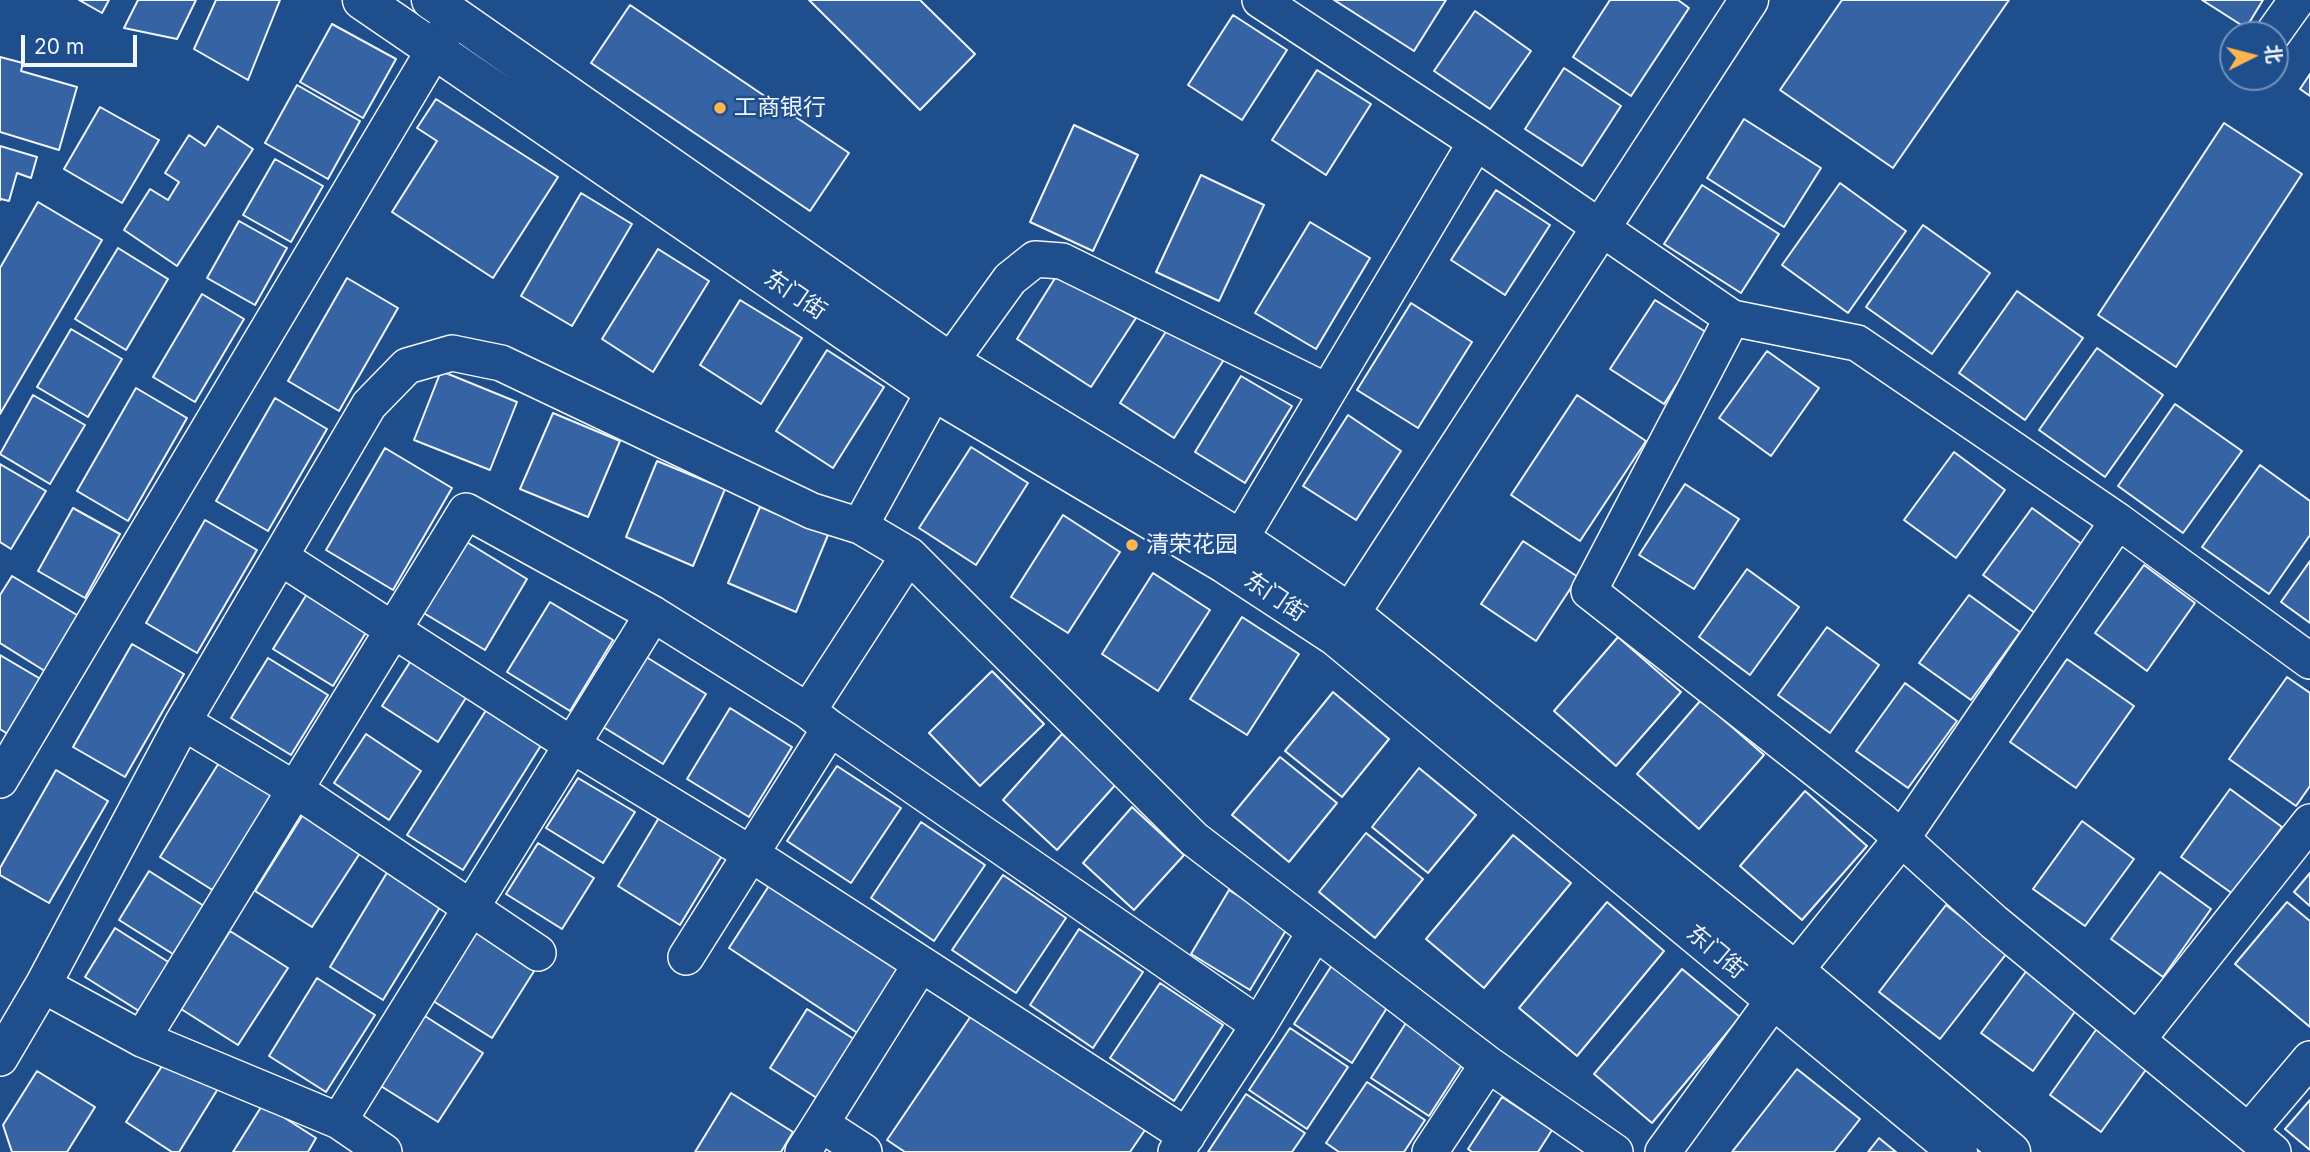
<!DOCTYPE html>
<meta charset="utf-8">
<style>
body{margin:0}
#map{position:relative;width:2310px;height:1152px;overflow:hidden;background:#1f4e8c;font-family:Inter,"Noto Sans SC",sans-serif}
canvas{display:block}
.north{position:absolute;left:2219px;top:21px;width:70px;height:70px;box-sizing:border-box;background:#1f4e8c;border:2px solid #7391ba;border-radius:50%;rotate:84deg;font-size:19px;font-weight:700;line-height:28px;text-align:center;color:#f2f6ff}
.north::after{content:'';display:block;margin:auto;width:24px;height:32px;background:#ffb74d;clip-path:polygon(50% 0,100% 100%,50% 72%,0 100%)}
.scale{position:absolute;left:21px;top:35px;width:116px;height:32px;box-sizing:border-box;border:4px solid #f2f6ff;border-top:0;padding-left:9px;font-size:21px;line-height:24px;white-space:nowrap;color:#f2f6ff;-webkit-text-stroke:5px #1f4e8c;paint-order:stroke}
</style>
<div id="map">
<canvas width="2310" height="1152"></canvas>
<div class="north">北</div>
<div class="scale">20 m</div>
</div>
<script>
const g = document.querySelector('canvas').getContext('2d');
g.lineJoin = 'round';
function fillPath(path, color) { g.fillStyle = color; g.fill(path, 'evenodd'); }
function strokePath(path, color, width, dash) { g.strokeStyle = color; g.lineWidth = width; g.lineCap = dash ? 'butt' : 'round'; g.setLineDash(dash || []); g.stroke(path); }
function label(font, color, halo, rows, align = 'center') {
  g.font = font + ' Inter,"Noto Sans SC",sans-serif'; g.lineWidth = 5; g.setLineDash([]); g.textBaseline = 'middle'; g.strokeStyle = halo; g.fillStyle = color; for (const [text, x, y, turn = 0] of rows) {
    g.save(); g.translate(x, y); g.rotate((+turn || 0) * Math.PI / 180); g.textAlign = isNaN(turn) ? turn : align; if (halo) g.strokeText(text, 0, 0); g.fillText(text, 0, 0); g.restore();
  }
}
const building = new Path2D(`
 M79,0H109L102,13Z
 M138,0H196L177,39L124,28Z
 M216,0H280L248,80L194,49Z
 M809,0H920L975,54L920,110Z
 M1334,0H1446L1414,51Z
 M1610,0H1678L1689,8L1631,96L1573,57Z
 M1842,0H2009L1893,168L1780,90Z
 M2202,0H2263L2246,28Z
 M630,5L849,153L810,211L591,63Z
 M1475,11L1531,51L1490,109L1434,71Z
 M1233,15L1287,50L1242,120L1188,85Z
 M332,24L396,59L363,118L300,82Z
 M0,57L23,63L21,71L77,87L59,150L0,132Z
 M1564,68L1621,106L1582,166L1525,129Z
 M1317,70L1371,104L1326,175L1272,140Z
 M2310,74V96L2300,89Z
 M297,85L360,121L328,179L265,143Z
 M436,99L558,177L493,278L392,212L437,141L417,128Z
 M100,107L159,140L122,203L64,169Z
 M1744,119L1821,168L1784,227L1707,178Z
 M2224,123L2302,174L2176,367L2098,315Z
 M1074,125L1138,155L1093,251L1030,222Z
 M218,126L253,149L177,266L124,230L150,189L168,200L179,182L165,173L189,135L205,146Z
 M0,146L37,157L31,178L17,173L9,201L1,199L0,200Z
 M275,159L323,186L291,242L243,215Z
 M1201,175L1264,205L1219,301L1156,272Z
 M1840,183L1906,231L1848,313L1782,265Z
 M1702,185L1779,234L1741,293L1664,244Z
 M1496,190L1550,225L1505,295L1451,260Z
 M581,193L632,224L572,326L521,296Z
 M38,202L102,240L0,414V268Z
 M239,221L287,248L255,305L207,278Z
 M1310,222L1370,258L1316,349L1255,313Z
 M1923,225L1990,273L1932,354L1866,307Z
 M118,248L168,279L126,350L75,319Z
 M658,249L709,281L653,372L602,339Z
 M1057,275L1136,318L1091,387L1017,339Z
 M347,278L398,308L339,411L288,381Z
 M2017,291L2083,338L2025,420L1959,373Z
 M202,294L244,319L195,402L153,377Z
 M740,300L802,338L761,404L700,365Z
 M1655,300L1709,334L1664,404L1610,369Z
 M1411,303L1472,342L1418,428L1357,390Z
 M71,329L122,359L88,417L37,387Z
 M1167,330L1225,358L1174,438L1120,403Z
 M2097,348L2163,395L2105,477L2039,430Z
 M827,350L884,387L833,468L776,431Z
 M1767,351L1819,388L1771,456L1719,418Z
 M441,371L517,402L490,470L414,440Z
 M1241,376L1292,406L1245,483L1195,452Z
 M136,388L187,418L128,521L77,491Z
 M33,395L85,425L50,484L0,454Z
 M1577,395L1646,441L1580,541L1511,495Z
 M275,398L327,429L268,531L216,501Z
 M2175,404L2242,451L2183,533L2118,486Z
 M553,413L620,441L588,517L520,489Z
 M1348,415L1401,451L1356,520L1303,486Z
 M971,447L1028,483L976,565L919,528Z
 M385,448L452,488L393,590L326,550Z
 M1954,452L2005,490L1956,558L1904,520Z
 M657,461L725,489L693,566L626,537Z
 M0,464L46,491L11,549L0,542Z
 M2260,465L2310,501V535L2269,594L2202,547Z
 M1685,484L1739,519L1694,589L1639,555Z
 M760,507L828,535L796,612L728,583Z
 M73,508L120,534L85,598L38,571Z
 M2032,508L2083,545L2035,613L1983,575Z
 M1063,515L1120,552L1068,633L1011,597Z
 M205,520L257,550L197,653L146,623Z
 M465,541L527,579L485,650L422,612Z
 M1523,541L1578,577L1536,641L1481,604Z
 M2310,561V623L2281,602Z
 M2144,565L2195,603L2147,671L2095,633Z
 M1747,569L1799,607L1750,675L1699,637Z
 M1153,573L1210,610L1158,691L1102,654Z
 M12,576L82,618L48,673L0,643V595Z
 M310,589L370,626L333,686L273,649Z
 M1969,595L2020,632L1971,700L1919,663Z
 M550,602L613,640L570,711L507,672Z
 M1242,617L1299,654L1247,735L1190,699Z
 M1827,627L1879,665L1830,733L1778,695Z
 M1618,637L1681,692L1616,766L1554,711Z
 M132,644L184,674L125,777L73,747Z
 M0,655L44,681L11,736L0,729Z
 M643,655L706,694L663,764L600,725Z
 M414,656L469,693L438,742L382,706Z
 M268,658L328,695L291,755L231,718Z
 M2067,659L2134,706L2076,788L2010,742Z
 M992,671L1044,724L980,786L929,733Z
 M2287,677L2310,693V786L2296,806L2229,759Z
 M1905,683L1957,721L1908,788L1856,751Z
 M1333,692L1389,739L1342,797L1285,751Z
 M1701,700L1764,755L1699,829L1637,774Z
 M490,704L545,739L463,870L407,835Z
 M730,708L792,747L749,817L687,779Z
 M366,734L421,771L389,820L334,783Z
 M1062,734L1117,783L1057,850L1003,800Z
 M1280,757L1337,803L1289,862L1232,815Z
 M222,758L276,792L214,891L160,857Z
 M837,766L901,808L851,883L787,841Z
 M1419,768L1476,815L1428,873L1372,827Z
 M56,770L108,801L49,903L0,875V868Z
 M578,778L635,812L603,863L546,828Z
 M2230,789L2282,827L2233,894L2181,857Z
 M1805,791L1867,846L1802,920L1740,866Z
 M1132,807L1184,855L1134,910L1083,863Z
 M304,813L362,850L312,927L255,891Z
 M660,816L723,854L680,925L618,886Z
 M2082,821L2134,859L2085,926L2033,889Z
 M921,822L985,865L934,941L871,898Z
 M1366,833L1423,879L1375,938L1319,892Z
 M1513,835L1571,883L1484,988L1426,939Z
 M538,843L594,878L562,929L506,894Z
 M149,871L204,906L173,954L119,920Z
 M388,871L442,904L383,1000L330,967Z
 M2160,872L2211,909L2163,977L2111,939Z
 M2310,873V906L2294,892Z
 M1003,875L1066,918L1016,993L952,950Z
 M772,881L903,967L859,1034L729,948Z
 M1229,890L1288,927L1250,990L1191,954Z
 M1607,902L1664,951L1577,1056L1519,1008Z
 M2287,902L2310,921V1027L2235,964Z
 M1946,905L2007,953L1940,1039L1879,992Z
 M115,928L170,963L139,1011L85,977Z
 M474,929L536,968L492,1038L430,999Z
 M1079,929L1143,972L1093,1048L1030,1005Z
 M230,931L288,968L238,1045L181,1009Z
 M1334,962L1392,1000L1352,1063L1294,1024Z
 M2030,966L2081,1003L2033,1071L1981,1033Z
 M1682,969L1740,1017L1652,1123L1594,1074Z
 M317,978L375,1015L326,1092L269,1056Z
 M1160,983L1223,1025L1174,1101L1110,1058Z
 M807,1009L857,1041L820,1100L770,1068Z
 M420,1013L483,1053L438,1122L376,1083Z
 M973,1013L1145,1130L1130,1152H905L887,1140Z
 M1411,1015L1469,1054L1429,1116L1371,1078Z
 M2098,1027L2150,1064L2101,1132L2050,1095Z
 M1290,1028L1348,1067L1307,1129L1249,1090Z
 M162,1066L219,1087L179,1152H172L126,1122Z
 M1797,1069L1860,1119L1834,1152H1732Z
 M37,1071L95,1107L67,1152H12L3,1125Z
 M1367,1082L1425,1120L1404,1152H1339L1326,1143Z
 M731,1093L793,1132L781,1152H695Z
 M1246,1094L1305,1133L1292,1152H1208Z
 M1502,1097L1552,1130L1538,1152H1472L1468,1149Z
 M2310,1100V1150L2285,1129Z
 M263,1104L316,1138L308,1152H233Z
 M1879,1138L1896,1152H1868Z`);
const minor = new Path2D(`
 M1260,0L1476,142L1732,318L1857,343L2118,521L2310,661
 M2272,35L2297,0
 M1732,318L1589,591L1883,822L1994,922L2273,1152
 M860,526L950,362L1010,279L1035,259L1062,261L1326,391
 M280,557L572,745L751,854L1187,1136
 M1226,563L1476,142
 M808,711L909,555
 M183,722L296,790L538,953
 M0,780L449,25
 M686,957L830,728
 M43,985L142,1039L339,1121L384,1152
 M142,1039L466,511L653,614L808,711L830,728L1259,1025
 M2138,1039L2310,822
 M0,1058L43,985L183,722L369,405L407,366L452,353L501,363L812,511L860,526L909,555L1194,839L1488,1064L1615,1152
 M339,1121L653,614
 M821,1124L864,1152
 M2249,1131L2310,1059
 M803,1152L921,964
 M1176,1152L1259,1025L1315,932
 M1430,1152L1488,1064
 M1663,1152L1795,971L1902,838L2118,521`);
const tertiary = new Path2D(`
 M362,0L935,392L1225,564L1335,636L1958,1152
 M431,0L950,362L1240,539L1350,613L1795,971L2011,1152
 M1336,635L1749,0`);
const markers = [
 [720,108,7,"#ffb74d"],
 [1132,545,7,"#ffb74d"]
];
const poiNames = [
 ["工商银行",734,108],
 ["清荣花园",1146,545]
];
const streetNames = [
 ["东门街",795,295,34],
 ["东门街",1275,597,34],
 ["东门街",1716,952,40]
];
fillPath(building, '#3563a3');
strokePath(building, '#f2f6ff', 2);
strokePath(minor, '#f2f6ff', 38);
strokePath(tertiary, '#f2f6ff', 41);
strokePath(minor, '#1f4e8c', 35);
strokePath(tertiary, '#1f4e8c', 38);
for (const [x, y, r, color] of markers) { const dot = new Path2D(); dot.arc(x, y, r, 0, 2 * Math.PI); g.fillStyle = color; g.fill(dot); strokePath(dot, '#1f4e8c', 2.5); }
label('23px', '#f2f6ff', '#1f4e8c', poiNames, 'left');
label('23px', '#f2f6ff', '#1f4e8c', streetNames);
</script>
